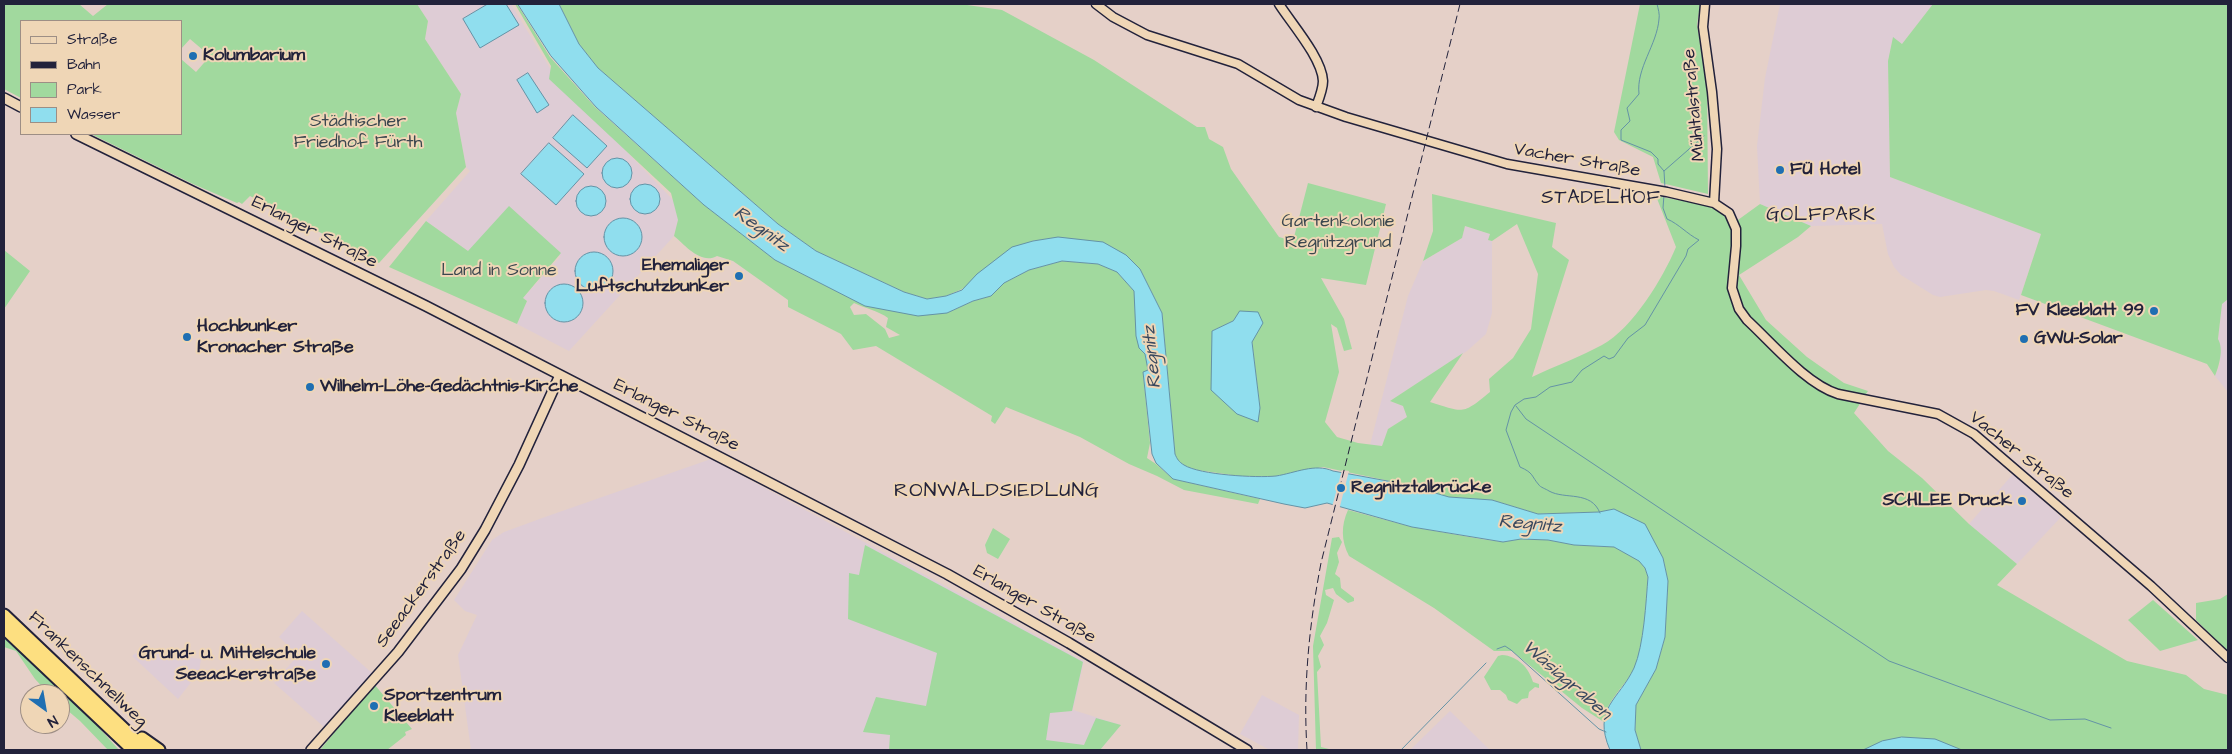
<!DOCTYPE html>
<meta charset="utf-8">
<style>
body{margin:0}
#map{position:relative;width:2232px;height:754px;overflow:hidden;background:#e5d0c8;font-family:"Architects Daughter",sans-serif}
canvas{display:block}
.frame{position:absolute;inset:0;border:5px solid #22223b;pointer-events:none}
.legend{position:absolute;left:20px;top:20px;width:162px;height:115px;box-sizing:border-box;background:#efd6b6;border:1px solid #9d8e85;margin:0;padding:6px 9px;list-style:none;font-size:15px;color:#22223b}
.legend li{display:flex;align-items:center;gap:10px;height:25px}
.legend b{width:25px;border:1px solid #9d8e85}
.north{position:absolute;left:20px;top:684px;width:50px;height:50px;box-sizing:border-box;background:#efd6b6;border:1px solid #9d8e85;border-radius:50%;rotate:148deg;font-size:14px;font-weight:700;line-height:20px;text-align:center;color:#22223b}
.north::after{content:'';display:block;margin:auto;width:18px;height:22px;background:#1f6fb2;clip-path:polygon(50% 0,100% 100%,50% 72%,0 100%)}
</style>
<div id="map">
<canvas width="2232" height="754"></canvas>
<div class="frame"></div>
<ul class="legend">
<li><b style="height:6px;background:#efd6b6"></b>Straße</li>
<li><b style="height:6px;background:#22223b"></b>Bahn</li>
<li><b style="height:14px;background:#a1d99e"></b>Park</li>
<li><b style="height:14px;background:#90deee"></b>Wasser</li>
</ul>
<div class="north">N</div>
</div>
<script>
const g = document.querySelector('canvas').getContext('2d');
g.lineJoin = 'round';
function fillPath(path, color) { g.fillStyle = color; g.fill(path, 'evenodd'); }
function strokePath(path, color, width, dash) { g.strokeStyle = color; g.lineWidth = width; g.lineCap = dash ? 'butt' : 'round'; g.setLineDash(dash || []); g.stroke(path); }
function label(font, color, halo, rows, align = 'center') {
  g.font = font + ' "Architects Daughter",sans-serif'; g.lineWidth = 4; g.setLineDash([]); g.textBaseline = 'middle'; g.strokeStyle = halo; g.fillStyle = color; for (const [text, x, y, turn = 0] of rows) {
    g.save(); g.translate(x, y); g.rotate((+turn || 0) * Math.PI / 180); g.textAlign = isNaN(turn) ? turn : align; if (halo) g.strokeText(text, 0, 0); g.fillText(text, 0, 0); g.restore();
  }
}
const built = new Path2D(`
 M417,4H511L556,78L674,201L678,220L674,236L569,351L517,324L527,301L523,298L561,256L468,251L426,221L470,171L466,167L456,113L461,94L425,39L428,21Z
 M1780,4H1933L1902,44L1893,38L1888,61L1890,177L2041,234L2019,300L1994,291L1986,290L1940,297L1933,295L1901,275L1894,267L1888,254L1882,224L1811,226L1760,204L1757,146L1765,78Z
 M1465,226L1490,234L1488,240L1492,241V313L1486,334L1467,351L1390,401L1403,406L1407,417L1388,429L1382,446L1370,445L1408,296L1423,261L1462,238Z
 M2228,299V392L2215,376L2220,364L2218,340L2222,304Z
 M711,459L1084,661L1073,710L1121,725L1100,750H471L458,655L477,615L465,611L454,600L492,540L504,532L545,517Z
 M2013,474L2061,517L2017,564L1969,524Z
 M302,611L372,673L324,727L274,683L298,655L279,637Z
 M139,651L201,659L199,672L178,699L132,656Z
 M1262,695L1299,715L1298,750H1270L1240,734Z
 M1450,711L1490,750H1410Z`);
const green = new Path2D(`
 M4,4H79L93,16L108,4H417L428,21L425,39L461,94L456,113L466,167L379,263L250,196L242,204L239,202L237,203L193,184L91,134H181V59L196,72L210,56L190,39L181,49V21H21V98L4,89Z
 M515,4H517L550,57L595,107L704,205L775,260L866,306L947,313L973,301L991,296L1004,283L1029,270L1062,261L1098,264L1117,272L1134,291L1148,370L1143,373L1150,443L1147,458L1156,464L1173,479L1260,499L1258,504L1184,490L1157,476L1129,464L1080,437L1006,407L995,424L991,421L992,416L876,346L853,350L841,334L788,307V300L733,261L717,256C701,265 685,245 674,236L678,220L671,193L549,79L551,66ZM854,303C864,308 879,311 888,318L886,327L900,335L889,338L885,329L866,314L854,315L850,307Z
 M559,4H960L1002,10L1094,60L1197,127H1205L1209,139L1223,147L1231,169L1279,237L1293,241L1308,183L1386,204L1366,285L1321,278L1344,319L1352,349L1344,351L1337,328L1331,324L1339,372L1325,422L1337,437L1358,443L1382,446L1388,429L1407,417L1403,406L1390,401L1463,353L1430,402C1464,412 1461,416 1490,392L1489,379L1513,358L1531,329L1538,274L1517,224L1492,241L1488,240L1490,234L1465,226L1462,238L1423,261L1433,231L1432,194L1556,223L1552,247L1569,260L1532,377C1555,366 1580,357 1602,345C1633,328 1663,278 1676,247L1656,196L1711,206L1723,213L1731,225L1760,204L1811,226L1798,237L1739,275L1766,320L1807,357L1844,383L1868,391L1854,413L1888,451L1922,478L1969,524L2017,564L1997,585L2127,661L2186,675L2204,689L2228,695V750H1641L1635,730L1636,705L1656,669L1665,637L1668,581L1663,558L1614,509L1599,512L1538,514L1492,500L1449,497L1404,484L1323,467L1276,476H1239L1197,470L1186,467L1177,460L1175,454L1162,313L1140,269L1058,238L1032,241L962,289L946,296L927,299L904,292L816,251L778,224L598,68L579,44ZM1233,321L1252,342L1260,408L1212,331Z
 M1640,4H1700L1697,25L1707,85L1708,194L1661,183L1653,157L1619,140L1614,132Z
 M1933,4H2228V299L2222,304L2218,339C2224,349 2219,366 2215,376L2207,364L2021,295L2041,234L1890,177L1888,61L1893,37L1902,44Z
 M509,206L561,253L523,298L527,301L517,324L389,267L426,221L468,251Z
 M4,250L30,271L4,309Z
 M1348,510L1412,527L1481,539L1503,542L1521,539L1548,540L1574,545L1614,547L1640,561L1645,568L1648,577C1646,600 1644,648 1634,669C1624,688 1606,700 1604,722L1582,708L1512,651H1494L1434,608L1349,556C1341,541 1341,525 1348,510Z
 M993,528L1010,539L998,559L987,553L985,545Z
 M1339,537L1342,542L1337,553L1339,562L1335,574L1340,578L1341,588L1354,598V601L1348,603L1336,594L1333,588L1325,590L1326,595L1334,600L1327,623L1320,636L1324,645L1318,656L1321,667L1317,672L1321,747L1329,749L1316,750L1313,646L1332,538Z
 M865,545L1083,662L1072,711L1050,713L1046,740L1084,745L1096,718L1121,725L1100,750H889L890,735L863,732L876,697L926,706L937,653L848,619L849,573L859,575Z
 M2228,594V652L2196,620V603L2220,599Z
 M2153,600L2198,640L2160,651L2156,647L2128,620Z
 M4,635L83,710L119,750H108L80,721L60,704V694H49L35,679L16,651L4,647Z
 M1502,655C1518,656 1529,668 1533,682L1539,684V688L1535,687L1529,692L1528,698L1522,699L1517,704L1508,700L1506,695L1500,690H1491L1484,677L1498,656Z
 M374,684L412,729L405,732L406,735L387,750H320Z`);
const water = new Path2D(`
 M488,4H506L519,25L480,48L463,19Z
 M518,4H559L579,44L598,68L778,224L816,251L904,292L927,299L946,296L962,290L977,274L1012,247L1033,241L1058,237L1103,242L1126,255L1140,269L1162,313L1175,454C1177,459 1179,462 1184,465C1200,475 1257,478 1276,476C1295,473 1315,463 1333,471L1404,484L1449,497L1492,500L1538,514L1599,512L1614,509L1645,524L1663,558L1668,581L1665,637L1656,669L1636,705L1635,730L1641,750H1610C1592,708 1619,700 1634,668C1644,645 1646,601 1648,577L1645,568L1639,561L1614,547L1574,545L1548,540L1521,539L1503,542L1412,527L1327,503L1305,508L1284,504L1173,479L1156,463L1152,454L1143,372L1148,370L1145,354L1139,348L1136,336L1134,291L1117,272L1098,264L1062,261L1029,270L1004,283L991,296L973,301L947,313L918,316L865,306L775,260L704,205L596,107L551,56Z
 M528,73L549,105L537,113L517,80Z
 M573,115L607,146L587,168L553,138Z
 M549,143L584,174L556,205L521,174Z
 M602 173a15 15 0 1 1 30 0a15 15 0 1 1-30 0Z
 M630 199a15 15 0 1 1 30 0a15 15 0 1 1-30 0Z
 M576 201a15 15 0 1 1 30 0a15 15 0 1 1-30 0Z
 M604 237a19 19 0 1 1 38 0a19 19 0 1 1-38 0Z
 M575 271a19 19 0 1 1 38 0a19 19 0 1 1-38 0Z
 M545 303a19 19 0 1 1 38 0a19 19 0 1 1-38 0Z
 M1240,311L1258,312L1263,323L1252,342L1260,408L1258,422L1237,414L1211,390L1212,331L1233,321Z
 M1902,737L1935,739L1962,750H1863L1882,741Z`);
const pier = new Path2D(`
 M1342,470L1349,471L1339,510L1332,507Z`);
const stream = new Path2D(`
 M1657,4C1658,8 1660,15 1659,19C1657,45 1636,68 1639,94L1627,108L1630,121L1621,130V140L1651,152L1658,159V164L1664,171L1665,188
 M1664,171L1704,136
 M1516,406L1526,419L1889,661L2050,720L2085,719L2111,728
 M1600,513C1591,490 1565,500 1549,491C1546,489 1540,487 1539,485C1531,476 1534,473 1520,467L1506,430L1511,412L1515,405L1524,399L1536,397L1550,387L1572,382L1582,370L1604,356L1609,359L1614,357L1628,338L1645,325L1686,256L1688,249L1699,240C1687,234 1679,224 1667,219L1663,208L1664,195
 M1497,649L1505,646L1511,650L1599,729L1606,732
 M1401,750L1486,663`);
const tertiary = new Path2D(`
 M1096,4L1113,17L1147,35L1238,64L1299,100L1346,117L1507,164L1667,192L1714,203L1729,213L1736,229V246L1732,288L1739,309L1747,320C1772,343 1806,384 1838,394L1938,414L1974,434L2151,586L2228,658
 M1279,4C1291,23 1322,58 1323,81C1323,89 1319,99 1316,107
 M1705,4L1703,27L1712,92L1717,149L1714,203`);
const secondary = new Path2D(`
 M4,98L21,107
 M76,134L426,306L947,574L1069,643L1247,750
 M311,750L398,652L461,569L485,530L519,465L560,375`);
const motorway = new Path2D(`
 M4,615L146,750
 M4,628L133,750
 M142,738L159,750`);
const rail = new Path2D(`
 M1307,750C1303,686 1309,626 1321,563L1460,4`);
const markers = [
 [193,56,5,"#1f6fb2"],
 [1780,170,5,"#1f6fb2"],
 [739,276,5,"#1f6fb2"],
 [2154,311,5,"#1f6fb2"],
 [187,337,5,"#1f6fb2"],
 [2024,339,5,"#1f6fb2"],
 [310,387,5,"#1f6fb2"],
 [1341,488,5,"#1f6fb2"],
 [2022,501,5,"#1f6fb2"],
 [326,664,5,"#1f6fb2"],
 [374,706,5,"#1f6fb2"]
];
const poiNames = [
 ["Kolumbarium",203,56],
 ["FÜ Hotel",1790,170],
 ["Ehemaliger",729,266,"right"],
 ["Luftschutzbunker",729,287,"right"],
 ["FV Kleeblatt 99",2144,311,"right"],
 ["Hochbunker",197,327],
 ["Kronacher Straße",197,348],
 ["GWU-Solar",2034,339],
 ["Wilhelm-Löhe-Gedächtnis-Kirche",320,387],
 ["Regnitztalbrücke",1351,488],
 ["SCHLEE Druck",2012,501,"right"],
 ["Grund- u. Mittelschule",316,654,"right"],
 ["Seeackerstraße",316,675,"right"],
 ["Sportzentrum",384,696],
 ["Kleeblatt",384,717]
];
const streetNames = [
 ["Mühltalstraße",1695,105,-95],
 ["Vacher Straße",1577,161,10],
 ["Erlanger Straße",314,233,27],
 ["Erlanger Straße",676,416,27],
 ["Vacher Straße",2021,456,39],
 ["Seeackerstraße",422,589,-54],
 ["Erlanger Straße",1034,605,30],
 ["Frankenschnellweg",87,670,44]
];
const parkNames = [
 ["Städtischer",358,122],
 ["Friedhof Fürth",358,143],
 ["Gartenkolonie",1338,222],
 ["Regnitzgrund",1338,243],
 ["Land in Sonne",499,271]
];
const neighbourhoodNames = [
 ["STADELHOF",1601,199],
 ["GOLFPARK",1821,216]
];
const waterNames = [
 ["Regnitz",761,230,36],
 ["Regnitz",1153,357,-96],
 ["Regnitz",1530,525,5],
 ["Wäsiggraben",1566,681,41]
];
const quarterNames = [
 ["RONWALDSIEDLUNG",997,492]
];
fillPath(built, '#deccd5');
fillPath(green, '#a1d99e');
fillPath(water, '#90deee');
strokePath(water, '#6493a6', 1);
fillPath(pier, '#e5d0c8');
strokePath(stream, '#6493a6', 1);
strokePath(tertiary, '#22223b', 11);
strokePath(secondary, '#22223b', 12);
strokePath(motorway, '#22223b', 15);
strokePath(tertiary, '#efd6b6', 8);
strokePath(secondary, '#efd6b6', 9);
strokePath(motorway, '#fddf80', 11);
strokePath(rail, '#22223b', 1, [8, 4]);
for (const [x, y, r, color] of markers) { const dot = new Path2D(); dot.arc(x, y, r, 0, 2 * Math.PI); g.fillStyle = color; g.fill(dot); strokePath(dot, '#efd6b6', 2); }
label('bold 18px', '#22223b', '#efd6b6', poiNames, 'left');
label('18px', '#22223b', '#efd6b6', streetNames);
label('18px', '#3b474f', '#efd6b6', parkNames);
g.letterSpacing = '1px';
label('19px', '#22223b', '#efd6b6', neighbourhoodNames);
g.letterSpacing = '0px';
label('italic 19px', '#38485f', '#efd6b6', waterNames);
g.letterSpacing = '1px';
label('20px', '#22223b', '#efd6b6', quarterNames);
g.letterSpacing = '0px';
</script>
